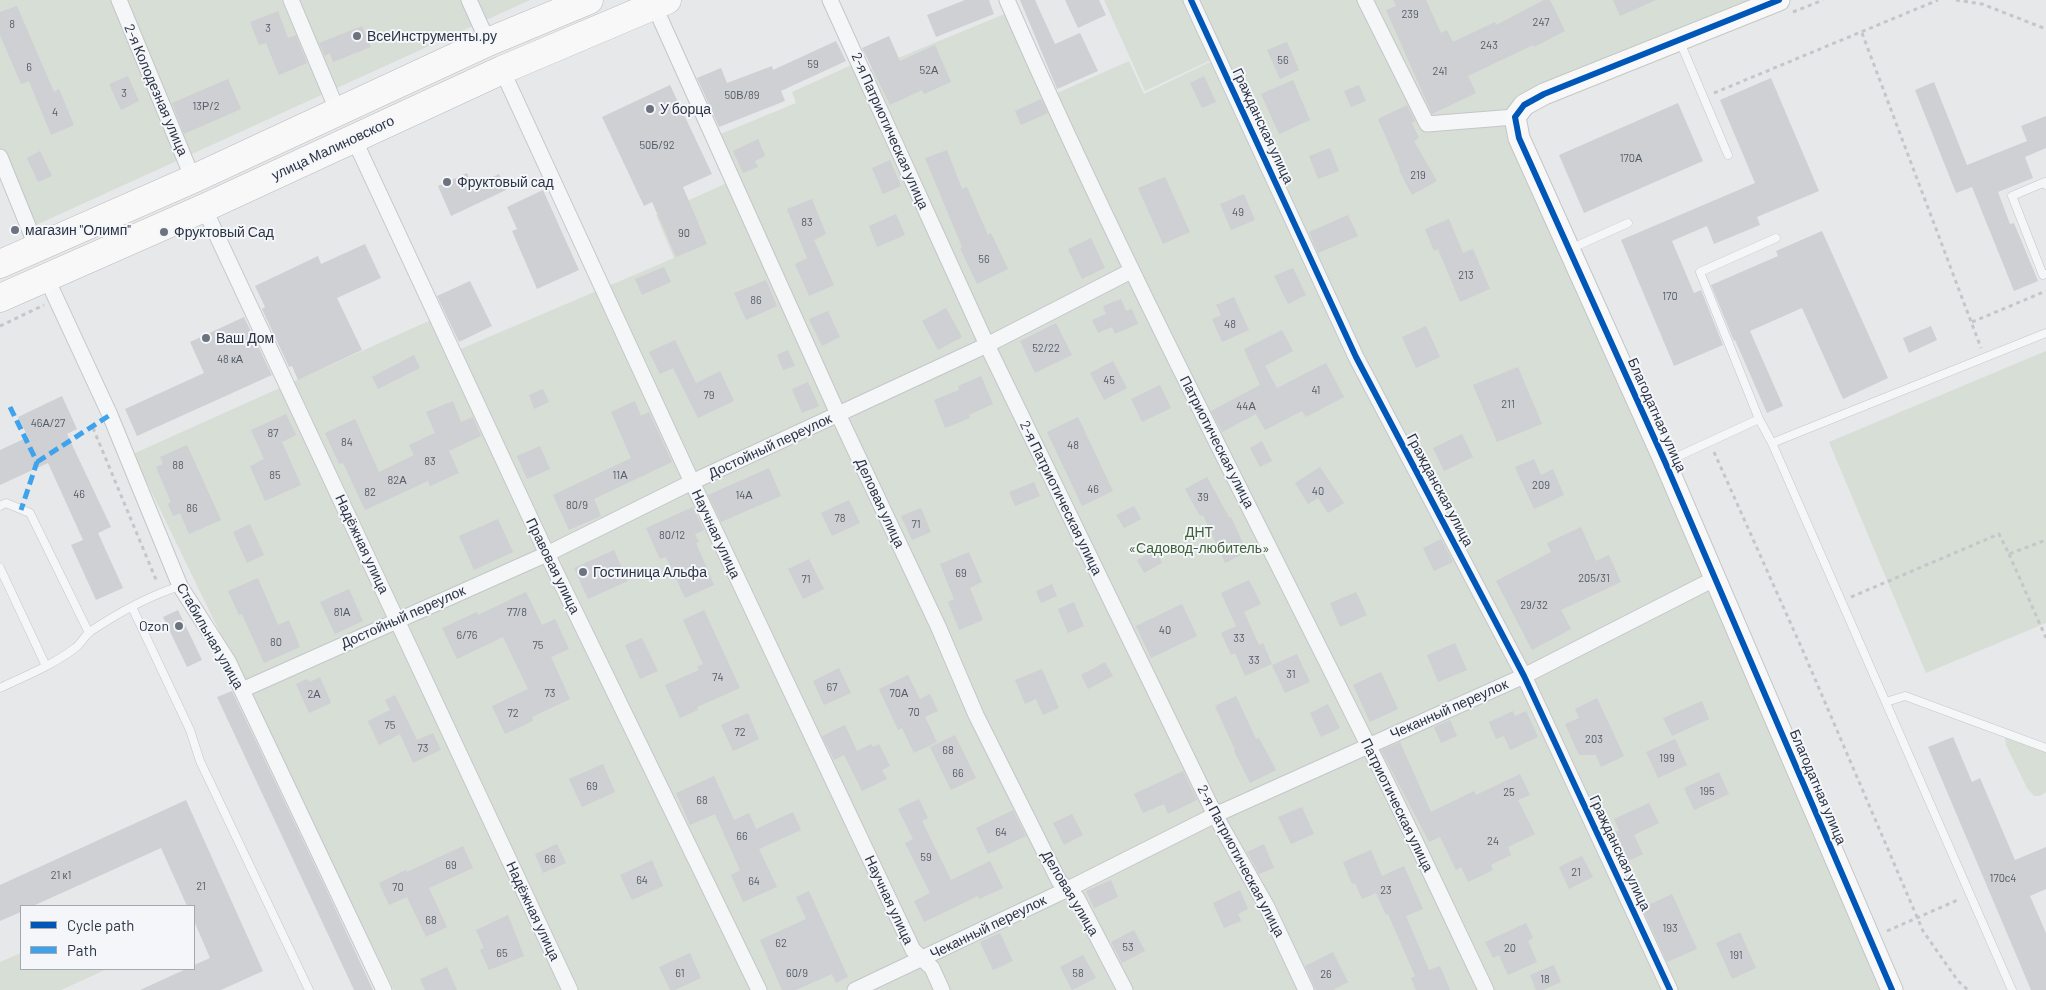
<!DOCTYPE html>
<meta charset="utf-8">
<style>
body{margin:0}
#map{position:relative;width:2046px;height:990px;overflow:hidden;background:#e6e8ea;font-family:Barlow,sans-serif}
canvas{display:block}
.legend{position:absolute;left:20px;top:905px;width:175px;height:65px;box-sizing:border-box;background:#f4f6f9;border:1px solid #a4a8b1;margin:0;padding:6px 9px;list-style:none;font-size:15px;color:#2b3445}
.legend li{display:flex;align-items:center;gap:10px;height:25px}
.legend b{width:25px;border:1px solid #a4a8b1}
</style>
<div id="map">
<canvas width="2046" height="990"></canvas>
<ul class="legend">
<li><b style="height:6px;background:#0057b8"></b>Cycle path</li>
<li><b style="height:6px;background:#3ea3ec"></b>Path</li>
</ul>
</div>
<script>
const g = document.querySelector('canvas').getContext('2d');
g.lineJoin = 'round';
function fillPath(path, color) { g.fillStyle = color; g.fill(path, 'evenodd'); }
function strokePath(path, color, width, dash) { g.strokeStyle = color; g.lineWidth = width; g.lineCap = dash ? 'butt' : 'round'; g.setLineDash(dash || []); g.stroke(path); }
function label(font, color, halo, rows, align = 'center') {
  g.font = font + ' Barlow,sans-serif'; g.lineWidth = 4; g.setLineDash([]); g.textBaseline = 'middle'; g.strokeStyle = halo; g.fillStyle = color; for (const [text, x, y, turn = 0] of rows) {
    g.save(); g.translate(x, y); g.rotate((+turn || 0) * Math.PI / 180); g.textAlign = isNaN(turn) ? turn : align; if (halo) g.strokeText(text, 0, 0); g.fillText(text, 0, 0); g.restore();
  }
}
const green = new Path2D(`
 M0,0H530L36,225L10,164L0,168Z
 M1104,0H1186L1213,59L1145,91Z
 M1194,0H1771L1505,113L1886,990H394L133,454L433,319L449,354L674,258L656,215L736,179L716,136L796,103L792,92L854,64L859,74L1007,13L1046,98L1129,61L1144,94L1222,56Z
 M2046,351V623L1926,673L1829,442Z
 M2011,735L2046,749V792L2040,796H2034L2027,788L2006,745L2005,738Z
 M21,953V969H107L61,990H0V962Z`);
const building = new Path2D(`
 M965,0H989L994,14L936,37L927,15Z
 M1020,0H1035L1055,44L1080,33L1098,71L1057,89Z
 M1065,0H1099L1106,15L1078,28Z
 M1393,0H1426L1441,33L1447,30L1453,42L1495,22L1496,25L1544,0H1550L1565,31L1534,47L1533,45L1468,76L1476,93L1432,114L1386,10L1396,6Z
 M1613,0H1656L1620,16Z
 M17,6L54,92L59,89L74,125L51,135L29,81L21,84L0,35V12Z
 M278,11L288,38L296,35L307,63L279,75L266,43L259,45L250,22Z
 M362,26L371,47L333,62L330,53L325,56L319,43Z
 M889,36L900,61L935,45L951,82L924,94L922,90L890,105L862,48Z
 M836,41L846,61L781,91L785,101L719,127L697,78L721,68L727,83L772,66L773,70Z
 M1287,42L1299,70L1280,79L1267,50Z
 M128,76L139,101L121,110L109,84Z
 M1204,76L1216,102L1202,108L1190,83Z
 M1771,78L1819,191L1757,217L1760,225L1714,244L1707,226L1672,241L1694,293L1701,290L1723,345L1674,366L1621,240L1755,183L1720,100Z
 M228,79L241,109L184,134L172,103Z
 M1293,80L1310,120L1279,134L1261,94Z
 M1934,82L1967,165L2027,141L2021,126L2046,116V148L2025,157L2033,178L1998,192L2010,224L2014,223L2038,281L2014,291L1972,187L1956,193L1915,90Z
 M670,85L712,174L683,187L707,244L676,257L652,202L644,206L602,117Z
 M1359,85L1366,101L1351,107L1344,91Z
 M1041,99L1048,113L1021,125L1015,111Z
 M1678,103L1703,161L1584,213L1559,155Z
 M1407,105L1415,121L1412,123L1419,138L1414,141L1437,181L1412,195L1399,170L1400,169L1378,119Z
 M758,139L765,156L755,161L758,167L743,173L733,151Z
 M1330,148L1339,171L1318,179L1309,156Z
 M947,150L962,189L967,187L988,235L991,233L1008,269L977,284L960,248L962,247L925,158Z
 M40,151L52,176L38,182L27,158Z
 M890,160L901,186L883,194L872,168Z
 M467,173L473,186L499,174L506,190L451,216L438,186Z
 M1165,177L1190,232L1163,244L1138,188Z
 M543,190L579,270L537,289L512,231L517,229L507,207Z
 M1244,194L1255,220L1231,230L1220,204Z
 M812,199L826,234L814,240L834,285L809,296L795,264L807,258L787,209Z
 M896,214L905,235L877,247L869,226Z
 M1348,215L1358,236L1318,253L1309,232Z
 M1449,219L1463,253L1473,249L1490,289L1460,302L1438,249L1434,251L1425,229Z
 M1822,231L1888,378L1843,399L1802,308L1750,331L1783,406L1767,413L1735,340L1734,341L1711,285L1778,256L1776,251Z
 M1091,238L1105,268L1082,279L1068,249Z
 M365,244L381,278L337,298L362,350L298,380L292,366L289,367L262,309L265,307L255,286L318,256L321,264Z
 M664,267L671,282L642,295L635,279Z
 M1293,268L1306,295L1288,304L1274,276Z
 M766,280L777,306L746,320L734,293Z
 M470,281L492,326L459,342L437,296Z
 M1234,297L1249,330L1222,342L1212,319L1221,315L1216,305Z
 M1121,299L1126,311L1132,309L1138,324L1115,334L1112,327L1098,333L1092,320L1106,314L1103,306Z
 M946,308L962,337L938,350L922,321Z
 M828,311L840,337L822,346L809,319Z
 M244,317L272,375L137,436L125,409L204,373L190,342Z
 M1056,323L1072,355L1035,373L1020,341Z
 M1426,326L1440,357L1416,368L1402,337Z
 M1931,326L1937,340L1909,353L1903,338Z
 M1282,330L1293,351L1265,366L1277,388L1326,363L1344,397L1306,417L1302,411L1265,430L1256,414L1222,432L1211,411L1260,385L1244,349Z
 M675,340L696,383L720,371L734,401L698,418L673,368L660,374L649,352Z
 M788,350L795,366L783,370L777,355Z
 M414,355L420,368L378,389L372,377Z
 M1113,361L1127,388L1104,400L1090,373Z
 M1518,367L1542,424L1497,442L1473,385Z
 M981,376L993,404L969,415L970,418L945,428L934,400L959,390L958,386Z
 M808,382L819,406L802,413L792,389Z
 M1160,385L1171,408L1142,422L1131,399Z
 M543,389L549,402L534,409L529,395Z
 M62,396L77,429L67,434L111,527L98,533L123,588L96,600L71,545L83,540L48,463L0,485V450L28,437L18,417Z
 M453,401L461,422L473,417L481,436L449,451L459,473L430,486L428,481L365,510L343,463L339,464L325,433L355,419L379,472L414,455L409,445L435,433L426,412Z
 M635,401L641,416L649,412L672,462L594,499L601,516L569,530L553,495L631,458L611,412Z
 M286,414L296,435L282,442L301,485L265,501L250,466L264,459L251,430Z
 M1078,417L1113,491L1082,506L1047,432Z
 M1462,434L1473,457L1444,471L1433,448Z
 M1262,441L1272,461L1260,467L1250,448Z
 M187,445L221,520L189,534L180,513L173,516L168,504L171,502L156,467L163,464L160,457Z
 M540,446L550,469L527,479L517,456Z
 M1534,459L1541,475L1553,469L1564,495L1534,509L1515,467Z
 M1320,467L1344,503L1328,513L1318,498L1308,504L1295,483Z
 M769,468L781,496L721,522L708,495Z
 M1207,477L1229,517H1231L1247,552L1225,563L1203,515L1200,516L1185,489Z
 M1034,482L1040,496L1015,506L1009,492Z
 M849,500L860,523L832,536L821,513Z
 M1134,506L1141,519L1124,528L1116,515Z
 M693,507L704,530L695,534L699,542L696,543L714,585L685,598L666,557L660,559L646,528Z
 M921,508L931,532L912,540L901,516Z
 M498,519L513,552L474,570L459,536Z
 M250,524L264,555L247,563L233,532Z
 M1581,527L1596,561L1609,555L1621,582L1561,610L1571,629L1532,650L1496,581L1551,552L1547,543Z
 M1441,539L1453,562L1434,571L1423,548Z
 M614,550L628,581L588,599L574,568Z
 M1156,550L1162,563L1144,573L1137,560Z
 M969,552L982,582L970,588L983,620L959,630L948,602L954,599L940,564Z
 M809,559L824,589L803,599L788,569Z
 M258,578L278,625L289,620L300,647L264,663L242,614L239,615L228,591Z
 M1249,580L1261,604L1244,612L1259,645L1263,643L1272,664L1245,676L1235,653L1231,655L1221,633L1236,626L1221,593Z
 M1052,584L1057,596L1041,603L1036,591Z
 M349,589L363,621L335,634L320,602Z
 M526,592L542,625L555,619L569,649L551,657L570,699L532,717L533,721L505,734L492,706L528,689L503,637L457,659L442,628L477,612L478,615Z
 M1356,592L1367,615L1340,627L1330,603Z
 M1074,602L1084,626L1068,633L1058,609Z
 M1182,604L1197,636L1151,658L1136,626Z
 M178,610L202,660L187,667L163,617Z
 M704,610L740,688L697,707L698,710L680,718L665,685L699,670L697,667L703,664L683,620Z
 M642,638L658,671L640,679L625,645Z
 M1455,643L1467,670L1438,682L1427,655Z
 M1297,654L1310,682L1285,693L1272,665Z
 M1105,662L1113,676L1088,689L1081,675Z
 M839,668L851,693L824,705L813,681Z
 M1042,669L1059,708L1043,715L1036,699L1025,704L1015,680Z
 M1381,672L1398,709L1370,722L1353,685Z
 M908,675L920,699L930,694L938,711L925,717L937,742L914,753L902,728L898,730L879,689Z
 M320,677L331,703L309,713L296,684L307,679L310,682Z
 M232,691L327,891L373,990H354L217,697Z
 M395,695L417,740L433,733L441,750L413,763L400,734L379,745L368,721L390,710L385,700Z
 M1236,696L1256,739L1259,738L1276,770L1250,783L1234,751L1235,750L1215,706Z
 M1597,698L1624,756L1601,767L1596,755H1579L1565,724L1579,718L1575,709Z
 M1702,701L1709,719L1672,736L1663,718Z
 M1328,704L1340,728L1321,737L1310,713Z
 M1513,711L1515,716L1526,711L1538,737L1510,750L1504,736L1496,739L1489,722Z
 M748,713L759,739L733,751L721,725Z
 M1450,720L1457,736L1441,743L1434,727Z
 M845,725L857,751L871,744L873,747L879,744L890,766L882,770L887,779L862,791L844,755L834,760L822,736Z
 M955,735L976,778L951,790L930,747Z
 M1953,737L1972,782L1980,778L2015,860L2046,847V889L2030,896L2046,933V990H2031L1928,747Z
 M1675,739L1687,765L1658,778L1646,752Z
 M1400,742L1431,812L1474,791L1476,795L1520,774L1530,795L1518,800L1535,834L1508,847L1511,855L1491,865L1493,870L1468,882L1461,867L1456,870L1440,837L1429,842L1381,750Z
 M603,764L615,792L582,807L569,779Z
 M1183,771L1197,800L1168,814L1164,804L1143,813L1134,794Z
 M1719,772L1729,794L1694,810L1684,788Z
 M714,776L734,820L749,813L756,829L793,812L801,830L759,849L777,887L743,902L731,875L740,870L715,814L690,825L676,793Z
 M919,799L928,818L922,821L951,880L990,861L1003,888L979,899L978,896L924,922L914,901L930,893L905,843L913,839L898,809Z
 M186,800L263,971L221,990H140L186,969H194V965L210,958L194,921V906H187L161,848L33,906H21V912L0,921V885Z
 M1649,803L1659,823L1634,835L1643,854L1622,864L1608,835L1619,830L1614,819Z
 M1302,807L1314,834L1291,844L1278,817Z
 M1013,810L1026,836L988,854L976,828Z
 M1072,814L1083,835L1064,845L1053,823Z
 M557,844L566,863L543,873L535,854Z
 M1264,844L1274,868L1259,874L1247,852Z
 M463,846L473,868L429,888L447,927L426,937L407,897L389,905L379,883L406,870L407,872Z
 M1371,850L1382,876L1404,866L1423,909L1406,916L1429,970L1440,966L1450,990H1416L1411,978L1415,976L1388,914L1386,915L1376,893L1362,899L1355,883L1352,884L1343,862Z
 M1582,856L1593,877L1569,889L1559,867Z
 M652,860L663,886L632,900L620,875Z
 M1111,880L1118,897L1094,908L1086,891Z
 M1240,890L1248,909L1238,914L1241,921L1224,928L1213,903Z
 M809,891L848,977L836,983L832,974L796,990H782L760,940L806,919L796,897Z
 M1672,894L1697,949L1667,962L1642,908Z
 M508,915L524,956L489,970L480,950L484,948L476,930Z
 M1526,923L1533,938L1528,941L1537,962L1508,975L1499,955L1493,958L1485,942Z
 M1134,930L1145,951L1122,963L1111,942Z
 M1740,932L1756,968L1732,979L1716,943Z
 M1000,933L1013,961L993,970L980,942Z
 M1333,952L1348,982L1333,990H1316L1305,966Z
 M690,953L701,978L675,990H670L659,967Z
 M1083,955L1096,978L1072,990L1060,967Z
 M1554,965L1561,982L1543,990H1536L1530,975Z
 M447,967L457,990H425L420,979Z`);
const path = new Path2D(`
 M1956,0L1982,4L2046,29
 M1793,12L1823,0
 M1862,33L1981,348
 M1714,93L1938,0
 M1972,322L2046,291
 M0,326L44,305
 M93,428L157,582
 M1714,452L1803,651L1923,931L1958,981L1968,990
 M2009,554L2046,638
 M1851,597L1999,534L2009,554L2046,540
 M1887,931L1960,899`);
const lane = new Path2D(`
 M1680,42L1728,155
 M2046,185L2045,182L2012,196L2043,275L2046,274
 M1776,238L1700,272L1759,419L1772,443L2046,333
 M1570,249L1628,223
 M1772,443L2012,990
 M1668,461L1759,419
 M0,506L6,503L30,513L89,633
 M0,568L46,666
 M132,607L190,730L200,761L309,990
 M0,688C25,676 53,665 75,648C81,644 84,636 91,631C118,613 149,596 180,586
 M1886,702L1905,696L2046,748`);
const street = new Path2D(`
 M119,0L193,179
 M291,0L338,112
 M469,0L488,42
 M830,0L987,345L1215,815L1267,907L1306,990
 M1007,0C1117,252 1244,495 1366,741C1408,823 1446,907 1486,990
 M1191,0L1356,357L1524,676L1670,990
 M1365,0L1427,124L1515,117
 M654,5L838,414L938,626L976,715L1059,881L1077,898L1125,990
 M502,70L692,482L913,950L932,968L942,990
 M354,139L547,554L759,990
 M0,157L37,248
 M204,208L570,990
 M46,277L110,415L180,586L228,661L384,990
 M242,690L547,554L692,482L987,345L1131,271
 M855,990L1068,889L1215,815L1524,676L1716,578`);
const secondary = new Path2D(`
 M1779,0L1544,94L1524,105L1515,117L1519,138L1665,462L1892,990`);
const highway = new Path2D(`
 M0,264L193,179L488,42L589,0
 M0,298L204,208L502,70L667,0`);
const quiet = new Path2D(`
 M10,407L37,462L21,510
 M37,462L110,415`);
const cycleway = new Path2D(`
 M1191,0L1356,357L1524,676L1670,990
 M1779,0L1544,94L1524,105L1515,117L1519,138L1665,462L1892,990`);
const markers = [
 [357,36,5,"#6c737f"],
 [650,109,5,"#6c737f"],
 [447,182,5,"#6c737f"],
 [15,230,5,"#6c737f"],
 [164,232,5,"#6c737f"],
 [206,338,5,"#6c737f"],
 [583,572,5,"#6c737f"],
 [179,626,5,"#6c737f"]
];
const numberNames = [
 ["239",1410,14],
 ["247",1541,22],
 ["8",12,24],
 ["3",268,28],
 ["243",1489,45],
 ["56",1283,60],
 ["59",813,64],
 ["6",29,67],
 ["52А",929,70],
 ["241",1440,71],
 ["3",124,93],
 ["50В/89",742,95],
 ["13Р/2",206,106],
 ["4",55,112],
 ["50Б/92",657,145],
 ["170А",1631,158],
 ["219",1418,175],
 ["49",1238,212],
 ["83",807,222],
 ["90",684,233],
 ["56",984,259],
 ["213",1466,275],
 ["170",1670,296],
 ["86",756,300],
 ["48",1230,324],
 ["52/22",1046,348],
 ["48 кА",230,359],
 ["45",1109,380],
 ["41",1316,390],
 ["79",709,395],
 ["211",1508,404],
 ["44А",1246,406],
 ["46А/27",48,423],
 ["87",273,433],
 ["84",347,442],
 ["48",1073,445],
 ["83",430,461],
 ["88",178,465],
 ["85",275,475],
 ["11А",620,475],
 ["82А",397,480],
 ["209",1541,485],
 ["46",1093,489],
 ["40",1318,491],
 ["82",370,492],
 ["46",79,494],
 ["14А",744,495],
 ["39",1203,497],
 ["80/9",577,505],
 ["86",192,508],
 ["78",840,518],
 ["71",916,524],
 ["80/12",672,535],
 ["69",961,573],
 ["205/31",1594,578],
 ["71",806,579],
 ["29/32",1534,605],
 ["81А",342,612],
 ["77/8",517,612],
 ["40",1165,630],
 ["6/76",467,635],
 ["33",1239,638],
 ["80",276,642],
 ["75",538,645],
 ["33",1254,660],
 ["31",1291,674],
 ["74",718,677],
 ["67",832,687],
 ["73",550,693],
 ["70А",899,693],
 ["2А",314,694],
 ["70",914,712],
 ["72",513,713],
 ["75",390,725],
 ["72",740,732],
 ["203",1594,739],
 ["73",423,748],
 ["68",948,750],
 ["199",1667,758],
 ["66",958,773],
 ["69",592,786],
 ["195",1707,791],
 ["25",1509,792],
 ["68",702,800],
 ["64",1001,832],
 ["66",742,836],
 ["24",1493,841],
 ["59",926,857],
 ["66",550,859],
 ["69",451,865],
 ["21",1576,872],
 ["21 к1",61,875],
 ["170с4",2003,878],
 ["64",642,880],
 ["64",754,881],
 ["21",201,886],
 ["70",398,887],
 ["23",1386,890],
 ["68",431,920],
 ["193",1670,928],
 ["62",781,943],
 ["53",1128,947],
 ["20",1510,948],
 ["65",502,953],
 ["191",1736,955],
 ["61",680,973],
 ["60/9",797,973],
 ["58",1078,973],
 ["26",1326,974],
 ["18",1545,979]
];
const poiNames = [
 ["ВсеИнструменты.ру",367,36],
 ["У борца",660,109],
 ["Фруктовый сад",457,182],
 ["магазин \"Олимп\"",25,230],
 ["Фруктовый Сад",174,232],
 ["Ваш Дом",216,338],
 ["Гостиница Альфа",593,572],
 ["Ozon",169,626,"right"]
];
const streetNames = [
 ["2-я Колодезная улица",156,90,67],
 ["Гражданская улица",1263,126,65],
 ["2-я Патриотическая улица",890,131,66],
 ["улица Малиновского",333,148,-25],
 ["Благодатная улица",1657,415,66],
 ["Патриотическая улица",1217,442,63],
 ["Достойный переулок",770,446,-25],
 ["Гражданская улица",1440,490,62],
 ["2-я Патриотическая улица",1061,498,64],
 ["Деловая улица",880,503,65],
 ["Научная улица",716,534,65],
 ["Надёжная улица",362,544,65],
 ["Правовая улица",553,566,64],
 ["Достойный переулок",403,617,-24],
 ["Стабильная улица",210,636,60],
 ["Чеканный переулок",1449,709,-24],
 ["Благодатная улица",1818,787,67],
 ["Патриотическая улица",1397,805,64],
 ["Гражданская улица",1620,853,65],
 ["2-я Патриотическая улица",1241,861,62],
 ["Деловая улица",1070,893,59],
 ["Научная улица",889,900,65],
 ["Надёжная улица",533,911,65],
 ["Чеканный переулок",988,927,-26]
];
const parkNames = [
 ["ДНТ",1199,532],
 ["«Садовод-любитель»",1199,548]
];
fillPath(green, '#d6ded6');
fillPath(building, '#ced0d3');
strokePath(lane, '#c4c6c8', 9);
strokePath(street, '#c4c6c8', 17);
strokePath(secondary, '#c4c6c8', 23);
strokePath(highway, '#b8bbbf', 29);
strokePath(path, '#c5c6ca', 3, [4, 4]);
strokePath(lane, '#f5f6f7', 8);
strokePath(street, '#f5f6f7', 15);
strokePath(secondary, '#f8f8f8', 21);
strokePath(highway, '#f8f8f8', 28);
strokePath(quiet, '#3ea3ec', 5, [10, 5]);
strokePath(cycleway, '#0057b8', 6);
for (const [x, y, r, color] of markers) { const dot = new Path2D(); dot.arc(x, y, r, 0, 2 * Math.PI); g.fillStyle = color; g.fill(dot); strokePath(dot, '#f4f6f9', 2); }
label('11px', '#545c69', null, numberNames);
label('14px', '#2b3445', '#f4f6f9', poiNames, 'left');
label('14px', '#2b3445', '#f4f6f9', streetNames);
label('14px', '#3f6138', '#f4f6f9', parkNames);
</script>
